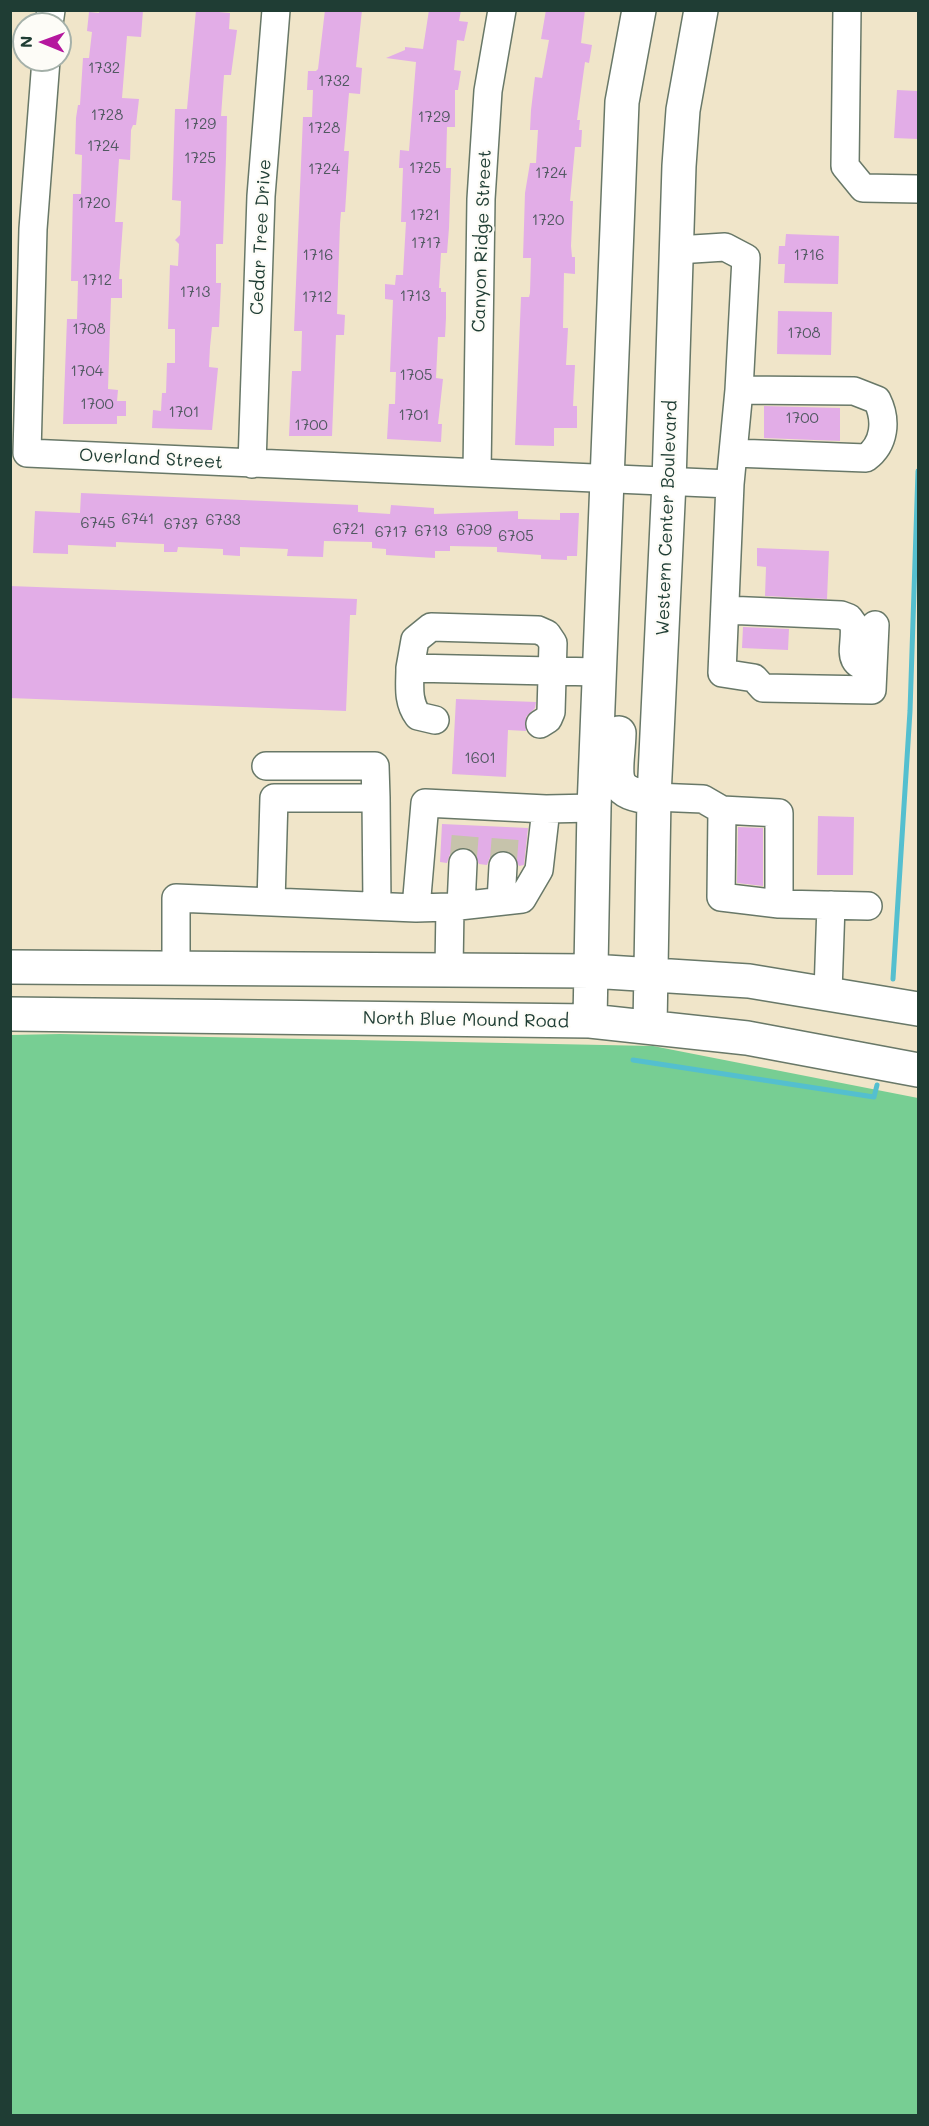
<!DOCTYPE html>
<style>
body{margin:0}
#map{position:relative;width:929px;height:2126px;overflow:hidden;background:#f0e5c9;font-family:Mali,sans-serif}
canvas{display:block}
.frame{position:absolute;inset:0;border:12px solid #1f3d34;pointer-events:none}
.north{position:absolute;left:12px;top:12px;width:60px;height:60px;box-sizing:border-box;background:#fdfcf7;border:2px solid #a4b0a9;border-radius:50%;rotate:271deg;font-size:16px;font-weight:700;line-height:24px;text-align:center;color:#1f3d34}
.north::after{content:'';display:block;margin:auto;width:21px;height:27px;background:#b5179e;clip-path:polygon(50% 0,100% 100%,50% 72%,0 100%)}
</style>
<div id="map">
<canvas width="929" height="2126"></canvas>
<div class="frame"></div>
<div class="north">N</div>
</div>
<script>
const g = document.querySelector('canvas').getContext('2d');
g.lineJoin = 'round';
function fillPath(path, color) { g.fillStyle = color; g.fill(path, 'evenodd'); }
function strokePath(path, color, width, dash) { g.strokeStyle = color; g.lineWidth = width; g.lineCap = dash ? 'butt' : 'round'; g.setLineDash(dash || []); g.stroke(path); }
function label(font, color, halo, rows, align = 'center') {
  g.font = font + ' Mali,sans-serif'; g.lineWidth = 4.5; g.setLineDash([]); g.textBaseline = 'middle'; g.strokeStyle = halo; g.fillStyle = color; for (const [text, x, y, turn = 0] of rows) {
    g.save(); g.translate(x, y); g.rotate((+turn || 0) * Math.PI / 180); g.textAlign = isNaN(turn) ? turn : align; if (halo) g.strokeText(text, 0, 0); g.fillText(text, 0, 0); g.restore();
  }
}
const green = new Path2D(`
 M60,1034L653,1046L918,1098V2115H11L10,1035Z`);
const stream = new Path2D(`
 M893,979L910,711L918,471
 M633,1060L874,1097L877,1085`);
const building = new Path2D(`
 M99,10H143L141,37L127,36L122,98L139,99L136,125H133L131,130L130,160L119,159L115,222H123L119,279H122V298H111L108,389L118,390L117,401H126V416H117V424H63L67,319H77L78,281H71L73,194H81L82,155L75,154L76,118L78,105H80L83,58H89L92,32L87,31L89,12L99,13Z
 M196,10L230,13L229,29L237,30L231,75H224L221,116H227L226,158L223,244H216V283H221L219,327H212L210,347L209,367L218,368L212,430L152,428L153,410L161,411L162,393H166L167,363H175V329H168L170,265L178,266L179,244L175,240L180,235L181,201L172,200L175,109H187Z
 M325,10H362L356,67L362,68L360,94L349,93L344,151H349L345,212H341L340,224L337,314L345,315L344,335H336L332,436H289L292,371H301L302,331H294L303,117H312L313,90H307L308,71H316L318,69Z
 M429,10H461L459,21L468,22L464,41L457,40L454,70L461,71L458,90H455V127H447L446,168H451L449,228L447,253H441L439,288H441V292H446V318L445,337H438L436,378L443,379L438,424H442L441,442L387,439L389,404H395L396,372H390L393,300L385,299V284L395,285L396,275H403L406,222H401L403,168H399L400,150L409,151L416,62L386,58L405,50V47L423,49Z
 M546,10H585L581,43L592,45L589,63L585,62L577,120H580L579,130H582L581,147H575L570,201H573L571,246L572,257H575V274L564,273L563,328H568L566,365H575L573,406H577V428H554V446L515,445L521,297H529L530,293L531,258H523L525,193L530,163H536L538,130H530L531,110L535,77L542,78L549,40L541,39Z
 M897,90L918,91V139L894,138Z
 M786,234L839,236L838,284L784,283L785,264H778L779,246H785Z
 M778,311L832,312L831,355L777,354Z
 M764,406L840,408V441L764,438Z
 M81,493L358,505V512L390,514L391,505L434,508V514L518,511V519L560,520V513H579L577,556H567V560L541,559V555L497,552V547L450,546V551H435V558L386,555V549L372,548V542L324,541L323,557L287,556L288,549L240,547V556L223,555V549L178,547L177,552H164V544L116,542V547L68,545V554L33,553L35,511L80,513Z
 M757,548L829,551L827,599L765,596L766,567L757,566Z
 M10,586L357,599L356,615H350L346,711L10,698Z
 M743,627L789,629L788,650L742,648Z
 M456,699L536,702L535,708L526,717V731L508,730L506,777L452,774Z
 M818,816L854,817L853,875H817Z
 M442,824L528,828L524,865L519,866L512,853L503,850L490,857L487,865L479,864L472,850L463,847L450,854L447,863L440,862Z
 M738,827L763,828V886L737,883Z`);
const minorTunnel = new Path2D(`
 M463,863L466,825
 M503,866L506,827`);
const minor = new Path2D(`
 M847,10L845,166L863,188L918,189
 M49,24L51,10
 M46,60L33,229L27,453L730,484L739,390L746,258L725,247L677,250
 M734,453L866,458C885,444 887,420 877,400L854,391L739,390
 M252,464L261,196L276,10
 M477,472L481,199L488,91L502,10
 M730,484L722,673L754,678L763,688L872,690L875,625
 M725,610L841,615L849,618L854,625C857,647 843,664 873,669
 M410,668L415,640L431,627L538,630L547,634L553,643L551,712L548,719L540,724
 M435,720L418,716C407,701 410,685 410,668L599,672
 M266,766H375L376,798
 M654,797L703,799L722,810L721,897L779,904L868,906
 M546,809L425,803L416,908L450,907L522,899L539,870L546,809L594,808
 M722,810L779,813V904
 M501,901L503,866
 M271,902L274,798H376L377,906
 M461,906L463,863
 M176,968V898L416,908
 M449,969L450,907
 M828,992L831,905`);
const major = new Path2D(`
 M619,733C618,772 605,795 654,797
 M10,967L591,971L749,981L918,1009
 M10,1014L590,1021L747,1038L918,1070
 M590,1021L594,808L622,102L639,10
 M650,1026L654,797L669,482L679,166L683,110L701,10`);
const numberNames = [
 ["1732",104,68],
 ["1732",334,81],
 ["1728",107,115],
 ["1729",434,117],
 ["1729",200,124],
 ["1728",324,128],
 ["1724",103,146],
 ["1725",200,158],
 ["1725",425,168],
 ["1724",324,169],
 ["1724",551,173],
 ["1720",94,203],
 ["1721",425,215],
 ["1720",548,220],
 ["1717",426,243],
 ["1716",318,255],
 ["1716",809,255],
 ["1712",97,280],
 ["1713",195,292],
 ["1713",415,296],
 ["1712",317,297],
 ["1708",89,329],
 ["1708",804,333],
 ["1704",87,371],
 ["1705",416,375],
 ["1700",97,404],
 ["1701",184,412],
 ["1701",414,415],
 ["1700",802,418],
 ["1700",311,425],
 ["6741",138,519],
 ["6733",223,520],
 ["6745",98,523],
 ["6737",181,524],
 ["6721",349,529],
 ["6709",474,530],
 ["6713",431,531],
 ["6717",391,532],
 ["6705",516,536],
 ["1601",480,758]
];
const streetNames = [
 ["Cedar Tree Drive",261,237,-87],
 ["Canyon Ridge Street",482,241,-88],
 ["Overland Street",151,459,3],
 ["Western Center Boulevard",667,518,-88],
 ["North Blue Mound Road",466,1020,1]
];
fillPath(green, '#77ce93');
strokePath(stream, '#54bfcf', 5);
fillPath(building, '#e2ade7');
strokePath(minorTunnel, '#c6c3ab', 27, [27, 14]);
strokePath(minor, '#687868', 30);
strokePath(major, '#687868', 36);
strokePath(minor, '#fff', 27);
strokePath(major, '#fff', 33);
label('15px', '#505961', null, numberNames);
label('18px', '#1f3d34', '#fdfcf7', streetNames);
</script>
